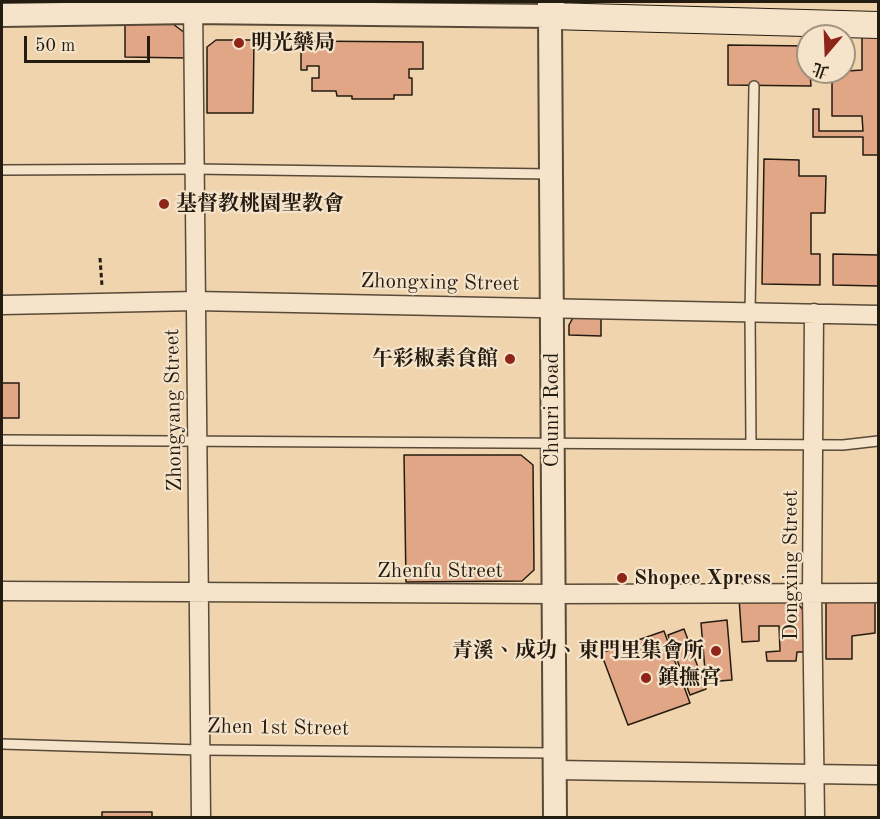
<!DOCTYPE html>
<meta charset="utf-8">
<style>
body{margin:0}
#map{position:relative;width:880px;height:819px;overflow:hidden;background:#efd4ad;font-family:"Old Standard TT","Noto Serif TC",serif}
canvas{display:block}
.frame{position:absolute;inset:0;border:3px solid #251c11;pointer-events:none}
.north{position:absolute;left:796px;top:24px;width:60px;height:60px;box-sizing:border-box;background:#f5e3ca;border:2px solid #a29380;border-radius:50%;rotate:199deg;font-size:16px;font-weight:700;line-height:24px;text-align:center;color:#251c11}
.north::after{content:'';display:block;margin:auto;width:21px;height:27px;background:#8f2418;clip-path:polygon(50% 0,100% 100%,50% 72%,0 100%)}
.scale{position:absolute;left:24px;top:36px;width:126px;height:27px;box-sizing:border-box;border:3px solid #251c11;border-top:0;padding-left:8px;font-size:18px;line-height:21px;white-space:nowrap;color:#251c11;-webkit-text-stroke:4px #f5e3ca;paint-order:stroke}
</style>
<div id="map">
<canvas width="880" height="819"></canvas>
<div class="frame"></div>
<div class="north">北</div>
<div class="scale">50 m</div>
</div>
<script>
const g = document.querySelector('canvas').getContext('2d');
g.lineJoin = 'round';
function fillPath(path, color) { g.fillStyle = color; g.fill(path, 'evenodd'); }
function strokePath(path, color, width, dash) { g.strokeStyle = color; g.lineWidth = width; g.lineCap = dash ? 'butt' : 'round'; g.setLineDash(dash || []); g.stroke(path); }
function label(font, color, halo, rows, align = 'center') {
  g.font = font + ' "Old Standard TT","Noto Serif TC",serif'; g.lineWidth = 4.5; g.setLineDash([]); g.textBaseline = 'middle'; g.strokeStyle = halo; g.fillStyle = color; for (const [text, x, y, turn = 0] of rows) {
    g.save(); g.translate(x, y); g.rotate((+turn || 0) * Math.PI / 180); g.textAlign = isNaN(turn) ? turn : align; if (halo) g.strokeText(text, 0, 0); g.fillText(text, 0, 0); g.restore();
  }
}
const building = new Path2D(`
 M125,24H173L185,33V58L125,57Z
 M862,37H878V155H863V137H813V109H819V131H863L862,116H832V72L862,70Z
 M216,40H254L253,113H207V47Z
 M301,41L423,42V69H409V78H412V95H394V99H352V96H337L336,91H312V78H319V66H307V70H301Z
 M728,45L808,46L811,86L728,85Z
 M764,159L799,160V176H826L825,213H811V254H820V285L762,284Z
 M833,254L878,255V286L833,285Z
 M575,314H601V336L569,335V325Z
 M2,383H19V418H2Z
 M404,455H521L533,465L534,570L522,581L406,582Z
 M792,597L804,611L807,652H797L796,661H767L766,652L780,651L779,626H759V641L742,642L739,598Z
 M826,601L875,602V633L852,636V659H826Z
 M727,620L732,680L706,682L701,623Z
 M684,629L706,689L690,695L668,635Z
 M664,631L690,703L628,725L601,653Z
 M102,812H152V818H102Z`);
const path = new Path2D(`
 M100,258L102,286`);
const service = new Path2D(`
 M2,170L194,169L550,174
 M2,440L843,445L878,441
 M751,444L750,312L754,86
 M2,744L200,750L554,753`);
const minor = new Path2D(`
 M193,2L201,818
 M2,305L196,301L878,315
 M814,313L812,594L815,818
 M2,591L554,594L878,593
 M555,770L878,775`);
const tertiary = new Path2D(`
 M2,15L192,12L550,16L555,818`);
const secondary = new Path2D(`
 M551,2L550,16L878,25`);
const markers = [
 [239,43,6,"#8f2418"],
 [164,204,6,"#8f2418"],
 [510,359,6,"#8f2418"],
 [622,578,6,"#8f2418"],
 [716,651,6,"#8f2418"],
 [646,678,6,"#8f2418"]
];
const poiNames = [
 ["明光藥局",251,43],
 ["基督教桃園聖教會",176,204],
 ["午彩椒素食館",498,359,"right"],
 ["Shopee Xpress",634,578],
 ["青溪、成功、東門里集會所",704,651,"right"],
 ["鎮撫宮",658,678]
];
const streetNames = [
 ["Zhongxing Street",440,283,1],
 ["Zhongyang Street",174,410,-91],
 ["Chunri Road",552,410,-90],
 ["Dongxing Street",791,565,-90],
 ["Zhenfu Street",440,571],
 ["Zhen 1st Street",278,728,1]
];
fillPath(building, '#e1a686');
strokePath(building, '#251c11', 1.5);
strokePath(service, '#584a38', 12);
strokePath(minor, '#584a38', 21);
strokePath(tertiary, '#584a38', 26);
strokePath(secondary, '#251c11', 28);
strokePath(path, '#251c11', 3, [4.5, 3]);
strokePath(service, '#f5e3ca', 9);
strokePath(minor, '#f5e3ca', 18);
strokePath(tertiary, '#f5e3ca', 22);
strokePath(secondary, '#f5e3ca', 26);
for (const [x, y, r, color] of markers) { const dot = new Path2D(); dot.arc(x, y, r, 0, 2 * Math.PI); g.fillStyle = color; g.fill(dot); strokePath(dot, '#f5e3ca', 2); }
label('bold 21px', '#251c11', '#f5e3ca', poiNames, 'left');
label('21px', '#251c11', '#f5e3ca', streetNames);
</script>
